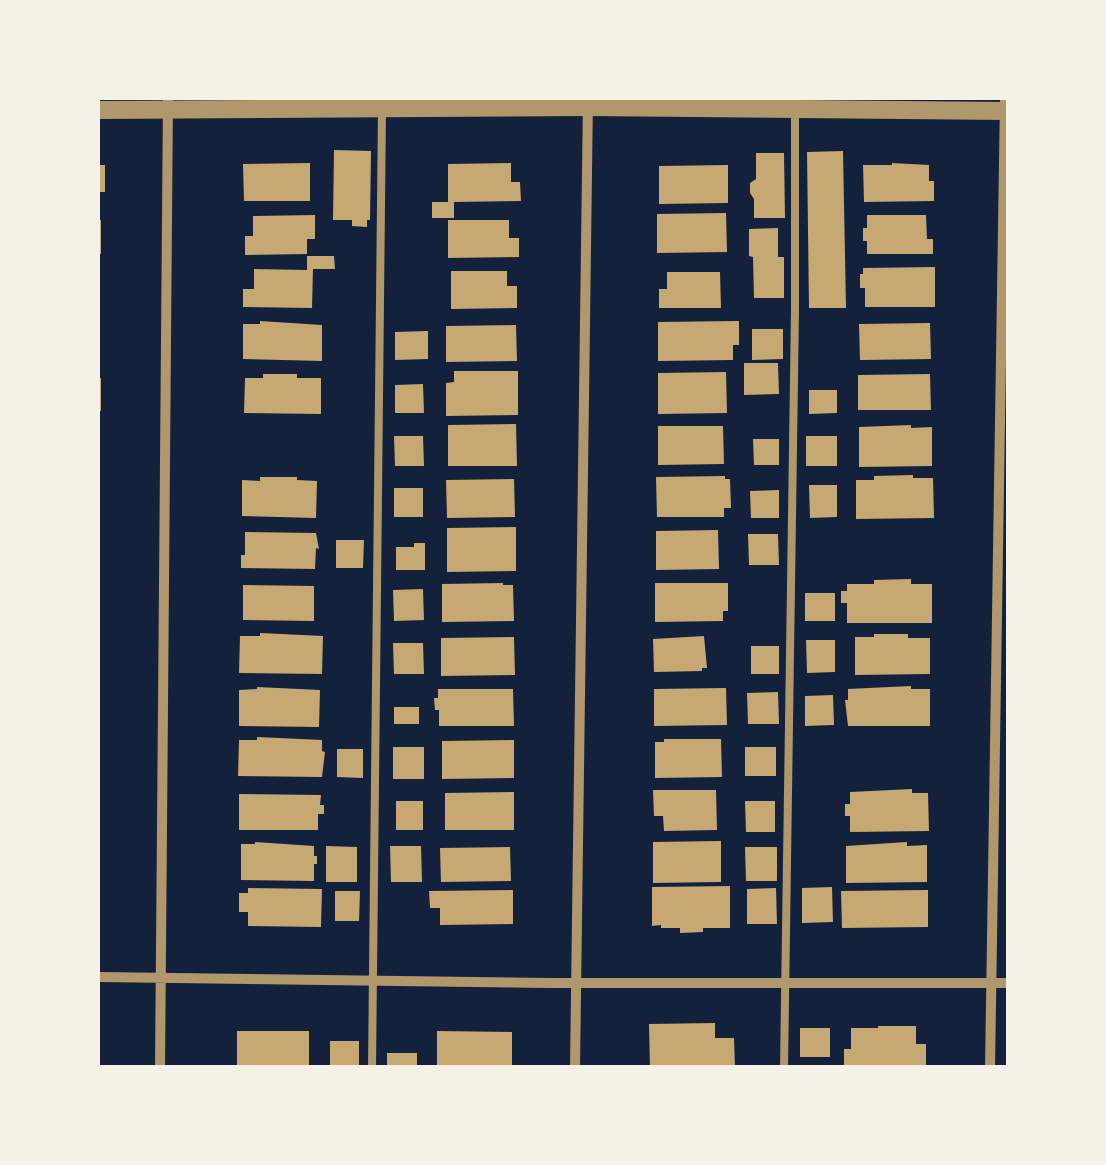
<!DOCTYPE html>
<style>
body{margin:0}
#map{position:relative;width:1106px;height:1165px;overflow:hidden;background:#14213d;font-family:"Golos Text",sans-serif}
canvas{display:block}
.frame{position:absolute;inset:0;border:100px solid #f6f1e7;pointer-events:none}
</style>
<div id="map">
<canvas width="1106" height="1165"></canvas>
<div class="frame"></div>
</div>
<script>
const g = document.querySelector('canvas').getContext('2d');
g.lineJoin = 'round';
function fillPath(path, color) { g.fillStyle = color; g.fill(path, 'evenodd'); }
function strokePath(path, color, width, dash) { g.strokeStyle = color; g.lineWidth = width; g.lineCap = dash ? 'butt' : 'round'; g.setLineDash(dash || []); g.stroke(path); }
const building = new Path2D(`
 M334,150L371,151L370,220H367V227L352,226V220H333Z
 M843,151L846,308H809L807,152Z
 M756,153H784L785,218H754V199L750,193V183L756,179Z
 M310,163V201H244L243,164Z
 M511,163V182H520L521,201L454,202V218H432V202H448V164Z
 M892,163L929,165V181H934V201L864,202L863,165H892Z
 M98,165H105V192H98Z
 M728,165V203L659,204V166Z
 M726,213L727,252L657,253V214Z
 M315,215V239H307V254L245,255V236H253V216Z
 M867,215H926L927,239H933V254H867V241H863V228H867Z
 M98,220H101V254H98Z
 M448,220H509V238H519V257L448,258Z
 M778,228V257H784V298H754L753,257L749,256V229Z
 M307,256H334L335,269H313L312,308L243,307V289H254V269L307,270Z
 M935,267V307H865V288H860V274H863V268Z
 M451,271H507V286H517V308L451,309Z
 M667,272H720L721,308H659V289H667Z
 M260,321L322,325V361L243,359V324H260Z
 M739,321V345H733V360L658,361V322Z
 M930,323L931,359L860,360L859,324Z
 M516,325L517,361L446,362V326Z
 M752,329H783V359L752,360Z
 M428,331V359L395,360V332Z
 M744,363H778L779,394L744,395Z
 M454,371H518V415L446,416V383L454,382Z
 M726,372L727,413L658,414V373Z
 M263,374H297V378H321V414L244,413L245,378H263Z
 M930,374L931,410H858V375Z
 M98,378H101V411H98Z
 M423,384L424,413H395V385Z
 M809,390H837V413L809,414Z
 M516,424L517,466H448V425Z
 M911,425V428L932,427V466L859,467V427Z
 M658,426H723L724,464L658,465Z
 M394,436H423L424,466H395Z
 M806,436H837V466H806Z
 M753,439H779V465H754Z
 M913,475V478H933L934,518L856,519V480H874V476Z
 M725,476V479H730L731,508H724V517H657L656,477Z
 M260,477H297V480L317,481L316,518L242,516V480L260,481Z
 M514,479L515,517L447,518L446,480Z
 M809,485H837V517L810,518Z
 M394,488H423V517H394Z
 M779,490V518H751L750,491Z
 M516,527V571L447,572V528Z
 M718,530L719,569L656,570V531Z
 M245,532L316,533L319,549L316,548L315,569L241,568V555H245Z
 M748,534H778L779,565H749Z
 M336,540H364L363,568H336Z
 M414,543H425V570H396V547H414Z
 M911,579V584H932V623H847V603H841V591H847V584H874V580Z
 M503,583V585H513L514,621L442,622V584Z
 M655,583H728V611H723V621L655,622Z
 M243,585L314,586V621L243,620Z
 M423,589L424,620L394,621L393,590Z
 M805,593H835V621H805Z
 M260,633L323,636L322,674L239,673L240,636H260Z
 M874,634H908V638H930V674L855,675V637H874Z
 M704,636L707,668H702V671L654,672L653,639Z
 M514,637L515,675L441,676V638Z
 M806,640H835V672L807,673Z
 M393,643H423L424,674H394Z
 M751,646H779V674H751Z
 M911,686V689H930V726H848L845,700H848V689Z
 M257,687L320,690L319,727L239,726V690L257,689Z
 M726,688L727,725L654,726V689Z
 M438,689H513L514,726H439V710H435L434,698H438Z
 M778,692L779,724H748L747,693Z
 M833,695L834,725L805,726V696Z
 M394,707H419V724H394Z
 M257,737L322,740V751L325,752L322,777L238,776L239,740H257Z
 M664,739H721L722,777L655,778V742H664Z
 M514,740V778L442,779V741Z
 M393,747H424V779H393Z
 M745,747H776V776H745Z
 M337,749H363V778L337,777Z
 M912,789V793H928L929,831L850,832V816H845V804H850V792Z
 M653,790H716L717,830L664,831L663,816H654Z
 M514,792V830H445V793Z
 M239,794L321,795L320,805H324V814H318V830H239Z
 M396,801H423V830H396Z
 M745,801H775V832H746Z
 M721,841V882L653,883V842Z
 M255,842L314,846V856H317V864H314V881L241,880V844H255Z
 M907,842V846L927,845V882L846,883V846Z
 M326,846L357,847V882H326Z
 M390,846H421L422,882H391Z
 M510,847L511,881L441,882L440,848Z
 M745,847H777V881H746Z
 M730,886V928H703V932L680,933V928H661V925L652,926V887Z
 M832,887L833,922L802,923V888Z
 M248,888L322,889L321,927L248,926V912H239V893H248Z
 M776,888L777,924H747V889Z
 M513,890V924L440,925V908H430L429,891Z
 M928,890V927L842,928L841,891Z
 M335,891H360L359,921H335Z
 M715,1023V1038H734L735,1068H650L649,1024Z
 M878,1026H916V1044H926V1067L844,1066V1049H851V1028H878Z
 M800,1028H830V1057H800Z
 M237,1031H309V1068H237Z
 M437,1031L512,1032V1068H437Z
 M330,1041H359V1068H330Z
 M387,1053H417V1068H387Z`);
const service = new Path2D(`
 M372,1068L382,108
 M784,1068L795,309V109`);
const minor = new Path2D(`
 M98,977L550,983H1008
 M160,1068L168,98
 M575,1068L588,98
 M990,1068L1005,98`);
const tertiary = new Path2D(`
 M98,110L589,107L1008,111`);
fillPath(building, '#c6a872');
strokePath(service, '#b1986c', 8);
strokePath(minor, '#b1986c', 10);
strokePath(tertiary, '#b1986c', 18);
</script>
